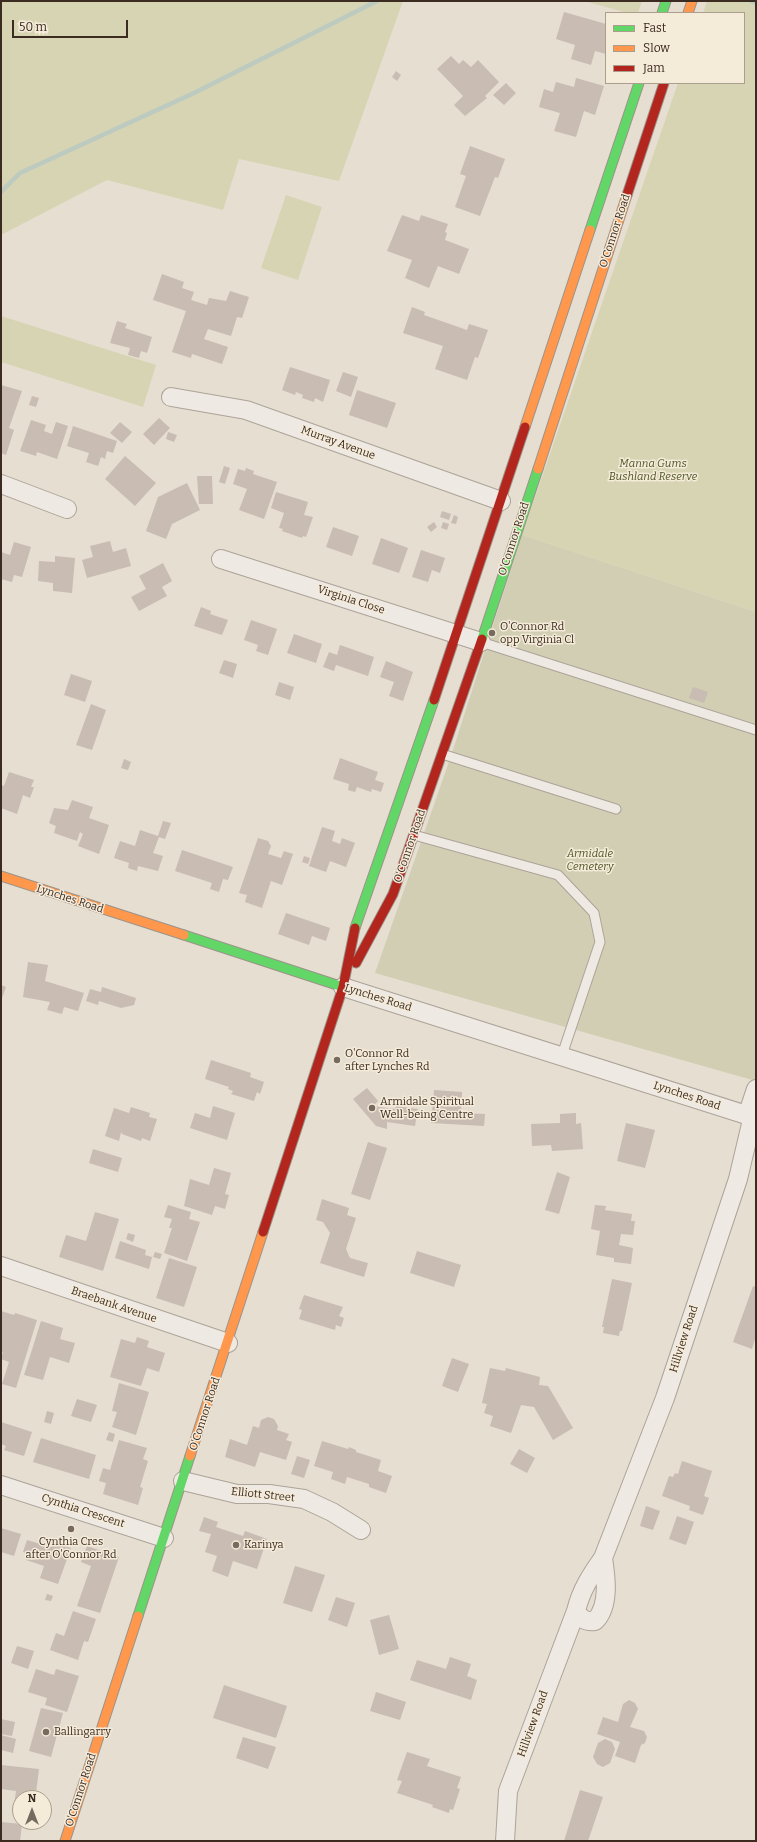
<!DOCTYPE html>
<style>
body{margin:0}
#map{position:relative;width:757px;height:1842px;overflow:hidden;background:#e6ded1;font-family:Bitter,serif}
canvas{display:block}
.frame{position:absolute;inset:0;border:2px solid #3b2b21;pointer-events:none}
.legend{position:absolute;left:605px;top:12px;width:140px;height:72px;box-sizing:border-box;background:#f5ebd9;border:1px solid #ab9e8f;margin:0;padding:5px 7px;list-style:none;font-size:12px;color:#3b2b21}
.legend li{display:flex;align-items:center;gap:8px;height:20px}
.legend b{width:20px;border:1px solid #ab9e8f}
.north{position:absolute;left:12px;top:1790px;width:40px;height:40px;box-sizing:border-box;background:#f5ebd9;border:1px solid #ab9e8f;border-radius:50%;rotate:0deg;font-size:11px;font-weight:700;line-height:16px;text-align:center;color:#3b2b21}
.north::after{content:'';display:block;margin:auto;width:14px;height:18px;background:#776a5f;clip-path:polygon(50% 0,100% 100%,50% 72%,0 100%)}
.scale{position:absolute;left:12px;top:20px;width:116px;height:18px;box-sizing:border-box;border:2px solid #3b2b21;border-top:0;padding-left:5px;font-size:12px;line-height:14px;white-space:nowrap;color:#3b2b21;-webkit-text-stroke:3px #f5ebd9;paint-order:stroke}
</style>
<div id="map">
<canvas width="757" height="1842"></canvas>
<div class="frame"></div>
<ul class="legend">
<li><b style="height:5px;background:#63d668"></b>Fast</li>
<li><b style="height:5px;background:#ff974d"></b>Slow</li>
<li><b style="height:5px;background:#b3261e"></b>Jam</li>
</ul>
<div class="north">N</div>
<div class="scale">50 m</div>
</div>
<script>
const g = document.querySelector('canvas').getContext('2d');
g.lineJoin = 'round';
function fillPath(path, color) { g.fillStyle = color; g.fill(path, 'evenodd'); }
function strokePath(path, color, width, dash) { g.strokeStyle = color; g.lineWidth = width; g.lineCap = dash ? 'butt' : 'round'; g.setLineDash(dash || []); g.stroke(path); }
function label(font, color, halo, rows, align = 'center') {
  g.font = font + ' Bitter,serif'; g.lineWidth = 3; g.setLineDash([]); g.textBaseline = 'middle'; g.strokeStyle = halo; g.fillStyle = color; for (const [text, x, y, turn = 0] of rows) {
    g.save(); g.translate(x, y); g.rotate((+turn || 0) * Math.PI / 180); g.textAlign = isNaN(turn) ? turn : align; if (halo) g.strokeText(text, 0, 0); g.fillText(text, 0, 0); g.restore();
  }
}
const green = new Path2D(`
 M1,1H403L339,181L239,159L223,210L107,180L1,235Z
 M584,1H642L638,13H627Z
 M707,1H756V612L522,535L678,83H744V13H703Z
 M286,195L322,207L298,280L261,268Z
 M1,316L156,365L143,407L1,362Z`);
const cemetery = new Path2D(`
 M522,535L756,612V1081L375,973L451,756Z`);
const stream = new Path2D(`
 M751,1L756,3
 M1,192L20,173L194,93L377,1`);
const building = new Path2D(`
 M564,12L606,24V54L595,51L591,65L571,59L575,45L556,39Z
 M451,56L459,64L463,60L471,67L478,60L499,82L485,96L487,98L465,116L454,105L463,96L437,69Z
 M396,71L401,75L397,81L392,77Z
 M576,78L604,86L595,115L584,111L576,137L554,131L560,113L539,107L544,89L553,92L556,82L574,87Z
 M506,83L516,93L504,105L493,95Z
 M470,146L505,159L498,178L495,177L480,216L455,207L466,176L460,174Z
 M402,215L419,221L421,215L448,224L445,232L447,233L445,240L469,249L459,274L438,266L429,288L405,278L412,260L387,251Z
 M162,274L184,282L182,288L194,292L191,300L207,305L209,298L226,301L230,291L249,297L242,318L237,317L231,336L208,329L204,339L228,347L222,364L192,354L191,358L172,352L186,311L153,300Z
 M412,307L425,312L424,315L467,330L469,324L488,330L478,358L475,357L467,380L435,369L443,346L403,333Z
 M117,321L127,324L125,328L152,337L147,353L141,351L139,358L128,355L130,348L110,343Z
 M290,367L330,380L323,402L315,398L314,402L302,398L303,395L296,392L295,395L282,390Z
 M343,372L358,377L351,397L336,391Z
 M1,385L22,391L9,428L14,430L6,455L1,453Z
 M357,390L396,403L387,428L349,415Z
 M32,396L39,398L36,407L29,405Z
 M159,418L170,428L154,445L143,434Z
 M31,420L46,425L44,431L52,434L56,422L68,426L57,459L37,452L36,456L20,451Z
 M120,422L132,432L122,443L110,433Z
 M73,426L117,441L113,453L107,451L105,459L101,457L98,466L86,462L89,453L67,446Z
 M168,432L177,435L174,442L166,439Z
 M125,456L156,483L135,506L105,479Z
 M224,466L230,468L225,484L219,482Z
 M246,468L254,471L253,474L277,482L264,519L239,510L247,489L233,484L238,469L245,471Z
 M197,476H212L213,504H199Z
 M187,483L200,510L172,524L166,539L146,531L158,497Z
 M276,492L308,502L304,515L313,517L306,537L303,536L302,538L282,531L283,529L279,528L284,513L271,508Z
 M442,511L451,514L449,520L440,517Z
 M454,515L458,517L456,524L451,523Z
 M434,522L437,527L431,532L427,527Z
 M443,522L449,524L447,530L441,528Z
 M333,527L359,536L352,556L326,547Z
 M381,538L408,548L399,573L372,564Z
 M110,541L113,552L126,548L131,566L87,578L82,560L93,557L90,546Z
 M14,542L31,547L22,577L14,575L12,582L1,579V552L10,555Z
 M421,550L445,558L440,573L432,570L428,582L412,577Z
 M55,556L75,558L72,593L53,591V583L38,581L39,561L55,562Z
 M163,563L172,581L162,587L167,596L139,611L131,597L146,589L139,576Z
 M201,607L211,611L210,614L228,620L222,635L194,626Z
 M251,620L277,629L268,655L256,651L258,645L244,640Z
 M294,634L322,644L316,663L287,653Z
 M340,645L374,657L368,676L336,665L334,671L323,667L329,652L337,655Z
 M224,660L237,664L233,678L219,673Z
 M386,661L413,672L403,701L389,696L394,682L380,677Z
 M71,674L92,681L85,702L64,695Z
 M279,682L294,687L290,700L275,695Z
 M693,687L708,692L704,703L689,698Z
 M91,704L106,710L92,750L76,745Z
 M340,758L378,772L375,780L384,783L381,792L372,789L371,792L357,787L355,792L348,790L349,784L333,779Z
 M124,759L131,762L128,770L121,768Z
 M9,772L34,780L31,787H34L30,798L23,795L17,814L1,808V785L4,786Z
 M72,800L93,807L89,818L109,825L99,854L78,846L83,834L80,832L77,841L54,833L56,826L49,823L54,808L68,810Z
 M163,821L171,823L165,839L159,837L153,853L163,856L158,871L138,866L137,871L128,868L129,863L114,858L120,841L135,846L140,830L158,836Z
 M322,827L335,831L332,841L340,844L342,838L355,843L346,867L330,861L326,872L309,866Z
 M258,838L268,841L271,846L268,854L281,858L284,851L293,854L282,885L271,881L262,908L245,902L247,895L239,893Z
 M182,850L233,867L228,880L223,879L219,892L210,889L212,883L175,871Z
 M304,856L310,858L308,864L302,862Z
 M286,913L330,928L326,941L312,936L309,945L278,934Z
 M28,962L48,965L45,981L84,993L78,1011L64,1007L62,1014L47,1010L50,1002L23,997Z
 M1,985L6,987L1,1001Z
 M102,987L136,998L134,1005L121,1008L99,1001L98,1005L86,1001L90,989L101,992Z
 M211,1060L251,1073L250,1077L264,1082L260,1094L257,1092L254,1101L231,1094L233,1091L228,1089L229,1087L205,1079Z
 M367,1088L378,1101L373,1106L395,1109L396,1106L418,1109L415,1126L387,1122V1129L376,1126L353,1099Z
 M434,1090L462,1092L461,1113L485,1114L484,1126L431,1123Z
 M213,1106L235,1113L227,1140L190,1128L195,1113L210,1118Z
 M131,1107L150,1113L149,1117L157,1119L150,1141L142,1138L141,1141L122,1134L121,1132L119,1141L105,1136L114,1108L129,1113Z
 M576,1113V1124L581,1123L583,1149L552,1151L551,1145L532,1146L531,1124L560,1123V1114Z
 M626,1123L655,1130L645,1168L617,1161Z
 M368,1142L387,1148L370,1200L351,1194Z
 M93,1149L122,1158L118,1172L89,1163Z
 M214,1168L231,1173L225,1194L229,1195L225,1209L215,1206L212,1215L184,1206L190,1179L209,1185Z
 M557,1172L570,1177L559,1214L545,1210Z
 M322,1199L349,1208L347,1215L356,1218L346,1249L350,1258L368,1263L364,1277L320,1263L330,1233L323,1222L316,1220Z
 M168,1205L191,1212L189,1219L200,1222L187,1261L164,1253L172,1228H169L172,1219L164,1217Z
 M595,1205L606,1206L605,1210L632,1214L631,1221H635L633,1235L621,1234L619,1245L633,1248L631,1264L614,1262V1258L596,1255L600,1231L591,1229Z
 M95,1212L119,1219L103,1271L59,1257L66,1235L86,1241Z
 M128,1233L135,1235L133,1242L126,1239Z
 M120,1241L146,1250L145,1255L152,1257L149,1269L115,1258Z
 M417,1251L461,1265L454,1287L410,1273Z
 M155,1252L162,1254L160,1259L153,1257Z
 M169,1258L197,1267L184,1307L156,1298Z
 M612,1279L632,1283L622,1331H620L619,1336L603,1333L604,1327H602Z
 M753,1286L756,1287V1336L752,1349L733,1342Z
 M304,1295L343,1307L339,1316L344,1318L341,1327L336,1325L335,1330L299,1319L302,1310L299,1309Z
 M1,1311L14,1315L15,1313L37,1320L16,1388L2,1384L9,1362L1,1359L3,1352L1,1351Z
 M41,1321L63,1328L60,1339L75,1343L69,1363L50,1357L43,1380L24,1375Z
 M137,1337L149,1341L147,1347L165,1353L159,1372L147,1368L141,1386L110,1377L121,1339L135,1343Z
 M452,1358L469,1364L458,1392L442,1386Z
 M490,1368L505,1371L506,1368L540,1377L539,1385L548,1386L573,1428L553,1440L534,1407L521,1405L511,1433L490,1426L493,1416L484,1413L487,1404L482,1403Z
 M119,1383L149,1392L136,1435L112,1427L117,1412L112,1411Z
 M77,1399L97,1405L91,1422L71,1416Z
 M47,1411L54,1413L51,1424L44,1422Z
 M268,1417L274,1419L278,1426L277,1430L289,1434L286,1440L292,1442L286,1460L260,1452L255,1467L225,1457L230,1439L247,1445L253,1426L259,1428L261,1420Z
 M1,1422L32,1432L24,1456L4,1450L6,1446L1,1444Z
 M109,1432L115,1434L113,1442L106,1440Z
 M41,1438L96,1455L89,1479L33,1462Z
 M119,1440L147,1448L143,1459L148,1461L140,1487L143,1488L138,1505L103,1494L106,1483L99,1481L103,1468L110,1470Z
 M322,1441L348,1449L349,1447L356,1450V1452L381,1460L378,1471L392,1476L386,1493L369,1487V1484L347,1477L345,1484L331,1479L333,1472L314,1466Z
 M519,1449L535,1458L527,1473L510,1464Z
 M297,1456L310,1460L304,1478L291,1474Z
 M682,1461L712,1471L704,1496L709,1498L703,1515L689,1510L690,1506L662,1496L669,1476L673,1477L675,1473L678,1474Z
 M646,1506L660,1511L653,1530L640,1526Z
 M677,1516L694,1522L686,1545L669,1539Z
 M204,1517L218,1522L216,1527L243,1536L245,1531L267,1539L257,1569L233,1561L228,1577L212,1571L217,1556L205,1552L211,1534L199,1531Z
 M1,1528L21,1534L14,1556L1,1552Z
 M27,1540L51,1547L53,1542L71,1548L58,1584L40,1578L44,1566L26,1560L28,1554L23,1552Z
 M87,1546L119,1557L100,1613L77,1606L91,1566L81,1562Z
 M295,1566L325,1575L312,1612L283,1603Z
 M47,1594L53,1596L51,1601L45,1600Z
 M336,1597L355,1603L347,1627L328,1620Z
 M73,1611L96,1619L88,1642L84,1641L78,1660L50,1650L56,1633L64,1636Z
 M389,1615L399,1649L379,1655L370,1620Z
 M17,1646L34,1651L28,1669L11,1663Z
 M450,1657L471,1664L467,1676L477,1680L471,1700L410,1680L417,1660L446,1669Z
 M36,1669L54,1675L56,1669L79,1676L67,1712L45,1705L47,1698L28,1692Z
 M224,1685L287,1706L276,1738L213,1718Z
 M376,1692L406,1702L400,1720L370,1711Z
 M629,1700L635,1703L638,1709L630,1727L644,1731L647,1737L645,1743L641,1745L635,1763L615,1756L620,1742L597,1734L603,1717L618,1722L623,1704Z
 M41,1708L63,1713L51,1757L29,1751Z
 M1,1719L15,1722L12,1736L1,1734Z
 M1,1735L16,1739L13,1753L1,1750Z
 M243,1737L276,1747L268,1769L236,1758Z
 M605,1739L612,1742L615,1749L610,1763L603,1767L597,1764L593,1757L598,1743Z
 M407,1752L430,1759L427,1766L461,1777L457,1788L460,1789L453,1810L450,1809L449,1813L432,1807L433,1805L397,1793L402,1781L397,1780Z
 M1,1765L39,1769L36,1793L29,1792L28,1798H20V1806H14L16,1791L1,1789Z
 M580,1790L603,1797L588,1841H564Z
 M1,1822L22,1824L20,1841H1Z`);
const lane = new Path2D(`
 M481,642L756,730
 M442,754L616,809
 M414,835L558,875L594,913L600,942L562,1055`);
const street = new Path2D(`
 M171,397L246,410L501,501
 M1,484L67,509
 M221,559L481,642
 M343,987L756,1118
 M1,1266L228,1343
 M183,1481L237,1494H269L304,1499L332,1512L361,1530
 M1,1485L164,1538
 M603,1558C606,1577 610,1606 595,1621C585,1622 581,1619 576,1611C581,1590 591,1575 603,1558L665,1398L738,1179L751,1124L750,1107L756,1089
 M505,1841L508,1791L576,1611`);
const fast = new Path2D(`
 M662,13L666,1
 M590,230L639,83
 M482,639L538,469
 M355,928L434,700
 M184,935L343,987
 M138,1616L190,1456`);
const slow = new Path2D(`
 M688,13L692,1
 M525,427L590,230
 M538,469L627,195
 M1,876L184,935
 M190,1456L263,1232
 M65,1841L138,1616`);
const jam = new Path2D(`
 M627,195L664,83
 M434,700L525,427
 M356,963L393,894L482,639
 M263,1232L343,987L355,928`);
const markers = [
 [492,633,4,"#776a5f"],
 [337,1060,4,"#776a5f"],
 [372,1108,4,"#776a5f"],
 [71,1529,4,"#776a5f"],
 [236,1545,4,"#776a5f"],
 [46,1732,4,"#776a5f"]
];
const streetNames = [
 ["O'Connor Road",615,231,-72],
 ["Murray Avenue",338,443,20],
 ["O'Connor Road",514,539,-72],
 ["Virginia Close",351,600,18],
 ["O'Connor Road",410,846,-71],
 ["Lynches Road",70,899,18],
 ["Lynches Road",378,998,17],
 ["Lynches Road",687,1096,18],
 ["Braebank Avenue",114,1305,19],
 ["Hillview Road",684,1339,-72],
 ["O'Connor Road",205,1414,-72],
 ["Elliott Street",263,1495,6],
 ["Cynthia Crescent",83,1511,18],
 ["Hillview Road",533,1724,-70],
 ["O'Connor Road",81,1790,-72]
];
const parkNames = [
 ["Manna Gums",653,464],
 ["Bushland Reserve",653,477],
 ["Armidale",590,854],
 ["Cemetery",590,867]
];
const poiNames = [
 ["O'Connor Rd",500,627],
 ["opp Virginia Cl",500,640],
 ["O'Connor Rd",345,1054],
 ["after Lynches Rd",345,1067],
 ["Armidale Spiritual",380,1102],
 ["Well-being Centre",380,1115],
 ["Cynthia Cres",71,1542,"center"],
 ["after O'Connor Rd",71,1555,"center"],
 ["Karinya",244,1545],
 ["Ballingarry",54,1732]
];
fillPath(green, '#d7d4b4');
fillPath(cemetery, '#d1ceb3');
strokePath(stream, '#bccac0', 4.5);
fillPath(building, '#c9bcb2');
strokePath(lane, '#aca399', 11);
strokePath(street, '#aca399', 20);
strokePath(fast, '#9b938a', 11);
strokePath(slow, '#9b938a', 11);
strokePath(jam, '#9b938a', 11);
strokePath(lane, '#eee9e2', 9);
strokePath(street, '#eee9e2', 18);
strokePath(fast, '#63d668', 9);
strokePath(slow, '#ff974d', 9);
strokePath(jam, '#b3261e', 9);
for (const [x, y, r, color] of markers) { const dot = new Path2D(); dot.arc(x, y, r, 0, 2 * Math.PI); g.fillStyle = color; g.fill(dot); strokePath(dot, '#f5ebd9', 1.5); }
label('11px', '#3b2b21', '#f5ebd9', streetNames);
label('italic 11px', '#4e5628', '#f5ebd9', parkNames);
label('11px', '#3b2b21', '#f5ebd9', poiNames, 'left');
</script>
